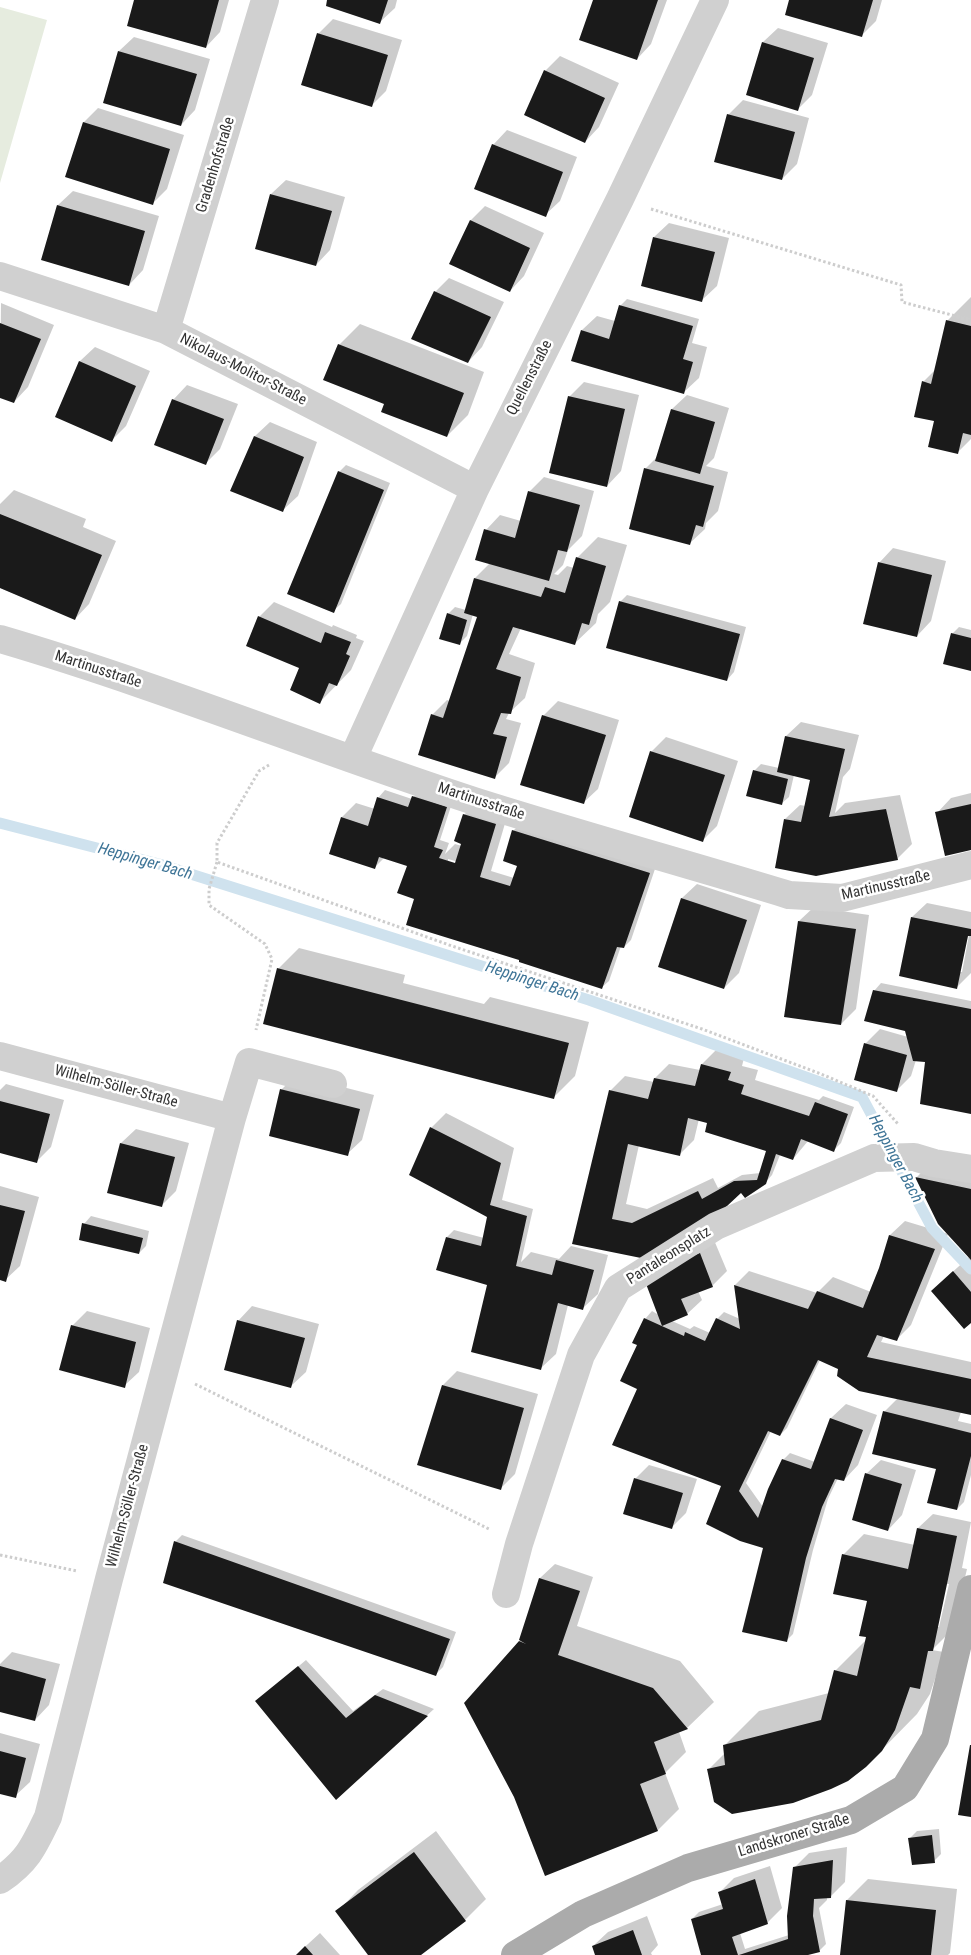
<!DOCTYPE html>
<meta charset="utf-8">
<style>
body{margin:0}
canvas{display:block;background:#fff}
</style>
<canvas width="971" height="1955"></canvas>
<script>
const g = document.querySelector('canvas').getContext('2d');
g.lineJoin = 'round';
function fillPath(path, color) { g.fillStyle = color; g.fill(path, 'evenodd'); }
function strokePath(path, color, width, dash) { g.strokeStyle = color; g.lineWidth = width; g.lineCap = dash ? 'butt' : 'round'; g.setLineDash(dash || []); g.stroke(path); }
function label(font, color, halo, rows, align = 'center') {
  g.font = font + ' "Roboto Condensed",sans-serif'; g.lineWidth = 5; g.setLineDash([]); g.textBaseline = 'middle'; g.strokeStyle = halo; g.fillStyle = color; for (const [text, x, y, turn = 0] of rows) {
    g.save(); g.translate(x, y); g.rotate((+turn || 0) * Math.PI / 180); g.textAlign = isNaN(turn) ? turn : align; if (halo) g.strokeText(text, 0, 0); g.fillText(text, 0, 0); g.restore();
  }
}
const green = new Path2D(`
 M0,7L47,20L0,183Z`);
const shadow = new Path2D(`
 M136,0H229L220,32L206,47Z
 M329,0H397L395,8L380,22Z
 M594,0H667L651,44L637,59Z
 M791,0H882L876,21L861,36Z
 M333,19L402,40L386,91L372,105L318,34Z
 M778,28L828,43L812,95L798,109L748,94L763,42Z
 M134,37L210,59L195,110L181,125L119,51Z
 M560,56L619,83L599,127L585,142L545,71Z
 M743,100L809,118L797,164L782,179L728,115Z
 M98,108L184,135L167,189L153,203L67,176L84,122Z
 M507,130L577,157L560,201L545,215L493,145Z
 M286,180L345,197L330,250L316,265L271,194Z
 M73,191L159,216L143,270L129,285L42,259L58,205Z
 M485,206L544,233L524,276L510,291L451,263L471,220Z
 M669,223L729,238L717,286L702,300L654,237Z
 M449,278L504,302L482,347L468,362L435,292Z
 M971,297V439L958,452L936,420L923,382L936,369L947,321Z
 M627,299L699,319L692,343L707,347L699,378L684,392L582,330L597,316L615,321L620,306Z
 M1,303L54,325L28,387L14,402L0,396Z
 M360,324L484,372L468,415L447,436L386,404L339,345Z
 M95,347L150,371L126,426L111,441L56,416L80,361Z
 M584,382L639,395L621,471L607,486L569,397Z
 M187,385L238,404L220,449L206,463L173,400Z
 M687,395L729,408L714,458L706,466L728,472L718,511L706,523L705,529L690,543L645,469L658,456L672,409Z
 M270,422L317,442L298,496L283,510L232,490L255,436Z
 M346,465L390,483L341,604L333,611L339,472Z
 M544,477L594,491L582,536L568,550L563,565L554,574L558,575L567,566L574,568L577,558L598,537L627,545L610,602L598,614L596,623L574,644L521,628L509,654L535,663L525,698L509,713L506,719L521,723L509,763L494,778L432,715L447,700L450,701L478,616L473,614L467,636L459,644L448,614L455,607L466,610L475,578L490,563L486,530L500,515L521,521L530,491Z
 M14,490L86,519L83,527L116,541L89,604L75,619L0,588V504Z
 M893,548L946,561L931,621L917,636L879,563Z
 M627,595L746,627L734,672L727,680L620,602Z
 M274,602L332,627L333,625L357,635L356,638L364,641L351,670L320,702L301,668L259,617Z
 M959,627L971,630V670L952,634Z
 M558,701L619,720L598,789L583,803L543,716Z
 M801,722L859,735L850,769L843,777L835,813L845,803L900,795L912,844L897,859L785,819L800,805L806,806L811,780L794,775L789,797L781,804L754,771L761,764L779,768L786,736Z
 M666,737L738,761L717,826L703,840L651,752Z
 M420,789L453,800L440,840L449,843L445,854L455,844L462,846L464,815L478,800L509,810L491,871L514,878L518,867L513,831L528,816L656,866L631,940L624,947L621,946L609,981L601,988L520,959L416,899L408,865L384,858L375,867L342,817L356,803L375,809L378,798L385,790L412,799ZM448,859L462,863L461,866L448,862Z
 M971,793V848L937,813L951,798Z
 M697,884L761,905L739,973L724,988L682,898Z
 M927,903L971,912V973L957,987L912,917ZM968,930H970L962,972H959Z
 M814,907L869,915L856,1009L841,1024L799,921Z
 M299,948L405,975L403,983L484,1004L490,997L589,1022L575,1076L554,1097L278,969Z
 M881,983L971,1001V1113L927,1061L916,1060L911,1076L896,1091L865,1044L880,1029L908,1037L906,1030L874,991Z
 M716,1050L744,1058L742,1066L758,1070L755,1080L819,1100L823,1096L854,1107L841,1143L834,1150L808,1141L793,1159L780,1155L772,1175L765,1183L574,1243L610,1091L625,1076L654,1082L655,1078L669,1064L700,1070L702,1064ZM699,1119L709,1122L767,1151L760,1173L742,1175L718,1188L713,1178L647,1209L626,1204L639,1145L680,1154L694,1140Z
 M296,1075L374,1095L362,1140L347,1154L281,1090Z
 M6,1084L64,1100L51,1147L37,1161L0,1151V1090Z
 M446,1113L514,1148L502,1200L533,1209L521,1262L531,1252L559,1259L571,1246L608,1255L598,1294L583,1308L568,1305L556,1354L541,1368L488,1286L447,1237L454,1230L484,1238L488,1217L431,1128Z
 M136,1129L189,1143L176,1191L161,1206L109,1192L121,1143Z
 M937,1156L971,1163V1322L947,1277L969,1257L939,1224L917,1177Z
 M0,1186L39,1197L20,1266L5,1280L0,1279Z
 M91,1216L149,1231L146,1246L139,1253L84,1224Z
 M905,1221L948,1234L911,1325L897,1339L884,1336L881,1342L971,1362V1414L961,1412L958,1421L971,1424V1475L964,1502L957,1509L938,1465L884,1412L898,1398L820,1360L787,1428L780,1435L771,1431L746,1483L763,1507L783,1460L790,1453L815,1462L831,1418L846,1404L877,1415L858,1465L844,1480L838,1478L828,1499L813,1550L793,1634L786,1641L764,1547L722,1486L638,1389V1346L645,1319L652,1311L659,1315L644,1276L714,1240L727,1271L712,1286L698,1291L702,1300L687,1314L672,1321L690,1329L694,1326L710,1333L717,1319L724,1312L740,1319L735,1285L749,1271L817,1293L833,1277L871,1292L881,1268L890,1235Z
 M252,1306L319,1324L306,1372L291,1386L238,1321Z
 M87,1311L150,1328L139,1372L124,1386L72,1326Z
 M457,1371L538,1394L515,1474L501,1488L443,1385Z
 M881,1460L916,1470L902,1515L888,1530L866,1474Z
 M649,1465L697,1479L686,1513L672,1527L635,1479Z
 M933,1514L971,1522L962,1568L967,1569L953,1629L932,1650L944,1652L930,1694L917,1714L866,1766L708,1770L725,1753L724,1746L759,1711L829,1693L835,1671L866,1640L868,1600L843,1555L864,1534L915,1545L918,1528ZM946,1584H949L939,1627H937Z
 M182,1535L456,1632L443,1667L436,1674L175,1542Z
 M555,1564L593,1577L577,1626L680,1661L714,1702L687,1728L679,1732L686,1752L665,1773L679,1809L658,1830L546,1874L515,1796L465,1703L521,1640L540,1578Z
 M12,1652L60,1664L49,1705L35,1720L0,1711V1664Z
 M306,1660L353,1711L383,1689L434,1709L336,1798L257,1701Z
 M0,1733L40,1744L30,1782L15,1796L0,1792Z
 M939,1829L941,1854L934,1861L910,1838L917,1831Z
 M436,1831L486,1899L465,1920L419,1955H369L337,1912L358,1890Z
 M847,1847L845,1882L830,1897H827V1900L819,1908L826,1944L819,1951L802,1955H703L692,1919L699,1912L723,1904L719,1893L734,1878L770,1866L782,1908L767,1923L740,1933L745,1949L789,1935L795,1867L809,1853Z
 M868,1879L957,1889L950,1953L948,1955H841L847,1900Z
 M647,1916L658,1945L651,1953L652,1955H596L593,1946L608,1932Z
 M320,1933L340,1955H296Z`);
const stream = new Path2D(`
 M0,823L159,864L589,1000L862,1097L932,1228L971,1269`);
const building = new Path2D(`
 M134,0H219L206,48L127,26Z
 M327,0H388L380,24L326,6Z
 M593,0H658L637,60L579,40Z
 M789,0H873L862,37L785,15Z
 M317,33L388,55L372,107L301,85Z
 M762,42L814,58L798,111L746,95Z
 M118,51L197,74L181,126L103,103Z
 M544,70L605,98L585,143L524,115Z
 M727,114L795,132L782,180L714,162Z
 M83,122L170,149L153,205L65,177Z
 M492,144L563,172L546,217L474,189Z
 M270,194L332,211L316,266L255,249Z
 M57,205L145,231L129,286L41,260Z
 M470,220L530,248L510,292L449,264Z
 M653,237L715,252L702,302L641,286Z
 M434,291L491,317L468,363L411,339Z
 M619,305L693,326L683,359L693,362L684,394L571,361L581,330L609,339Z
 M946,320L971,326V435L963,433L958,454L928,447L934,421L914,417L922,381L931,384Z
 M0,323L41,339L14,403L0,398Z
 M338,344L464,393L447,437L381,412L384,404L323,380Z
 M79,361L136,386L112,442L55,417Z
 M568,396L625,409L607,487L549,473Z
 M172,399L224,419L206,465L154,445Z
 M671,409L715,422L700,474L655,461Z
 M254,436L304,457L283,512L230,491Z
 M644,468L714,486L703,527L696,525L690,545L629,529Z
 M338,471L384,490L334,613L287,594Z
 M528,491L580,505L567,552L558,550L549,581L475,560L484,529L515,538Z
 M0,514L102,555L75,620L0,588Z
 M576,557L606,566L589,625L582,623L575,645L513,627L496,669L521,677L511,714L501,713L493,734L507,737L495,779L418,755L431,714L443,718L477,617L464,613L474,578L541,597L545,587L565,593Z
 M878,562L932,575L917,637L863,624Z
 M619,601L740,634L727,681L606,648Z
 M447,613L467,620L460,645L439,639Z
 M258,616L321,643L325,632L351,642L346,654L350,656L337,686L329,683L320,704L290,690L299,668L246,646Z
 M951,633L971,638V671L943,664Z
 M542,715L606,735L584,804L520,785Z
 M785,736L845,749L829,817L886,809L898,860L816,876L775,868L784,819L801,822L810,780L777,772Z
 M650,751L725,775L703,842L629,817Z
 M753,770L788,779L782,805L746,796Z
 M412,796L447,807L434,847L443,850L439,858L455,863L461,844L454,841L463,814L496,824L480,877L510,886L517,866L503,861L512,830L650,873L624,948L617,947L602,989L519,962V960L406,925L414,899L397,893L407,866L379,857L375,869L329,854L341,817L368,826L377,797L408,807Z
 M971,804V850L945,856L935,812Z
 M681,898L747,920L724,989L658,967Z
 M911,917L971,929V936H968L957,989L899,976Z
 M798,921L856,929L841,1025L784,1017Z
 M277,968L569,1043L554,1099L263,1024Z
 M873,990L971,1009V1114L920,1104L925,1062L913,1061L905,1031L864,1021Z
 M864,1043L907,1055L897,1092L854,1080Z
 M701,1064L731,1072L728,1080L744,1085L741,1094L809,1116L815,1102L848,1114L834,1152L801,1139L793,1160L776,1154L766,1184L745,1198L741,1193L712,1220L646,1259L572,1244L609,1090L648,1099L654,1078L695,1086ZM688,1118L707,1123L705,1132L766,1151L757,1180L734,1181L702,1199L698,1191L632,1223L612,1219L628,1144L680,1156Z
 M280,1089L360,1109L348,1156L269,1136Z
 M0,1101L50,1114L37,1163L0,1153Z
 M430,1127L501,1163L490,1205L527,1216L516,1266L552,1275L556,1260L594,1270L583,1310L558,1303L541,1370L471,1352L487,1285L436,1270L446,1237L481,1246L487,1217L409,1175Z
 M120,1143L175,1157L162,1207L107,1193Z
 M915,1177L971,1189V1260L938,1224Z
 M0,1205L25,1211L6,1282L0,1280Z
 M82,1223L143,1238L139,1254L79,1240Z
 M889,1235L935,1249L897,1341L877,1335L867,1357L971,1379V1415L859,1391L837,1376L838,1369L818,1360L780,1436L768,1431L739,1491L758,1518L768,1489L782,1459L811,1469L830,1418L863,1430L844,1481L835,1479L822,1507L806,1558L787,1642L742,1632L763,1548L740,1541L706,1524L721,1486L612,1445L637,1389L620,1381L637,1345L632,1343L644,1318L684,1336L685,1332L705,1341L716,1318L740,1329L734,1285L808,1309L817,1291L863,1308L879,1268Z
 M700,1253L713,1287L681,1299L688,1315L662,1326L643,1276Z
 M953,1271L971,1292V1323L964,1329L931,1291Z
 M237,1320L305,1338L291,1388L224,1370Z
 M71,1325L136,1342L125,1388L59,1370Z
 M442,1385L524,1408L501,1490L417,1465Z
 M883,1411L971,1433V1456L957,1510L927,1503L936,1469L872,1454Z
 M865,1473L902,1484L888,1531L852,1520Z
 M634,1478L683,1493L672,1529L623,1514Z
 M917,1528L957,1536L933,1651H928L920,1689L910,1687L895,1730L882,1751L866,1767L848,1781L831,1789L793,1803L732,1814L714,1802L707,1769L725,1765L723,1745L821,1720L834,1670L857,1676L866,1637L859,1636L867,1601L833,1594L842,1554L908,1569Z
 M174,1541L450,1639L436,1676L163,1583Z
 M539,1578L580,1591L558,1655L653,1688L688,1729L654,1742L666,1774L640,1784L658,1831L545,1876L514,1797L464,1703L519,1641L526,1644L519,1640Z
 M0,1666L46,1679L35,1721L0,1712Z
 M298,1666L346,1718L375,1695L428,1716L336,1800L255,1701Z
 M970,1745H971V1817L958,1815Z
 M0,1751L26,1758L16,1798L0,1794Z
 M932,1835L935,1863L912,1865L908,1838Z
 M414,1852L466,1921L421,1955H368L335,1911Z
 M833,1860L831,1898L814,1899L813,1916L820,1952L808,1955H739L788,1939L787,1916L793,1867Z
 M755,1879L768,1924L732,1937L738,1955H701L691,1919L723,1909L718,1892Z
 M846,1900L936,1910L931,1955H840Z
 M633,1930L642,1955H595L592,1946Z
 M305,1946L313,1955H296Z`);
const path = new Path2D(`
 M651,209L901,285L902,302L971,320
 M269,765L259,771L217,843V862L452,946L702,1029L821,1074L873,1096L898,1124
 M217,862L209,889V905L265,944L272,959L256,1030
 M195,1384L489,1529
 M0,1555L77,1571`);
const minor = new Path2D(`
 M0,276L166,330L475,489
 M166,330L265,0
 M0,639C160,686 315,749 474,801C578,834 684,863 789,895L842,898L971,865
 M353,758L475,489L620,199L715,0
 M0,1056L232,1118
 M506,1594L519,1544L581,1355L618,1288L716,1226L874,1158L914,1157L934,1163L971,1169
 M0,1880C28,1861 34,1846 48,1817L109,1579L232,1118L249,1062L333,1084`);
const major = new Path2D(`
 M515,1955L583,1914L688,1868L851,1820L905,1788L935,1739L971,1589`);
const streetNames = [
 ["Gradenhofstraße",216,165,-73],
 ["Nikolaus-Molitor-Straße",243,370,27],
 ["Quellenstraße",530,378,-63],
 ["Martinusstraße",98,670,18],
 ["Martinusstraße",481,802,18],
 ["Martinusstraße",886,886,-13],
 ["Wilhelm-Söller-Straße",116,1087,15],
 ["Pantaleonsplatz",669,1256,-32],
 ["Wilhelm-Söller-Straße",128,1506,-75],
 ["Landskroner Straße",794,1836,-17]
];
const waterNames = [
 ["Heppinger Bach",145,862,16],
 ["Heppinger Bach",532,982,18],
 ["Heppinger Bach",895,1159,62]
];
fillPath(green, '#e6ecdf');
fillPath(shadow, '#0003');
strokePath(stream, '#cfe2ee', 11);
fillPath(building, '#1a1a1a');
strokePath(path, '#cdcdcd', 3, [2.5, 2.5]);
strokePath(minor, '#d0d0d0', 28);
strokePath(major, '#ababab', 28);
label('15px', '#333', '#fff', streetNames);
label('italic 16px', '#3f7597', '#fff', waterNames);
</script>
